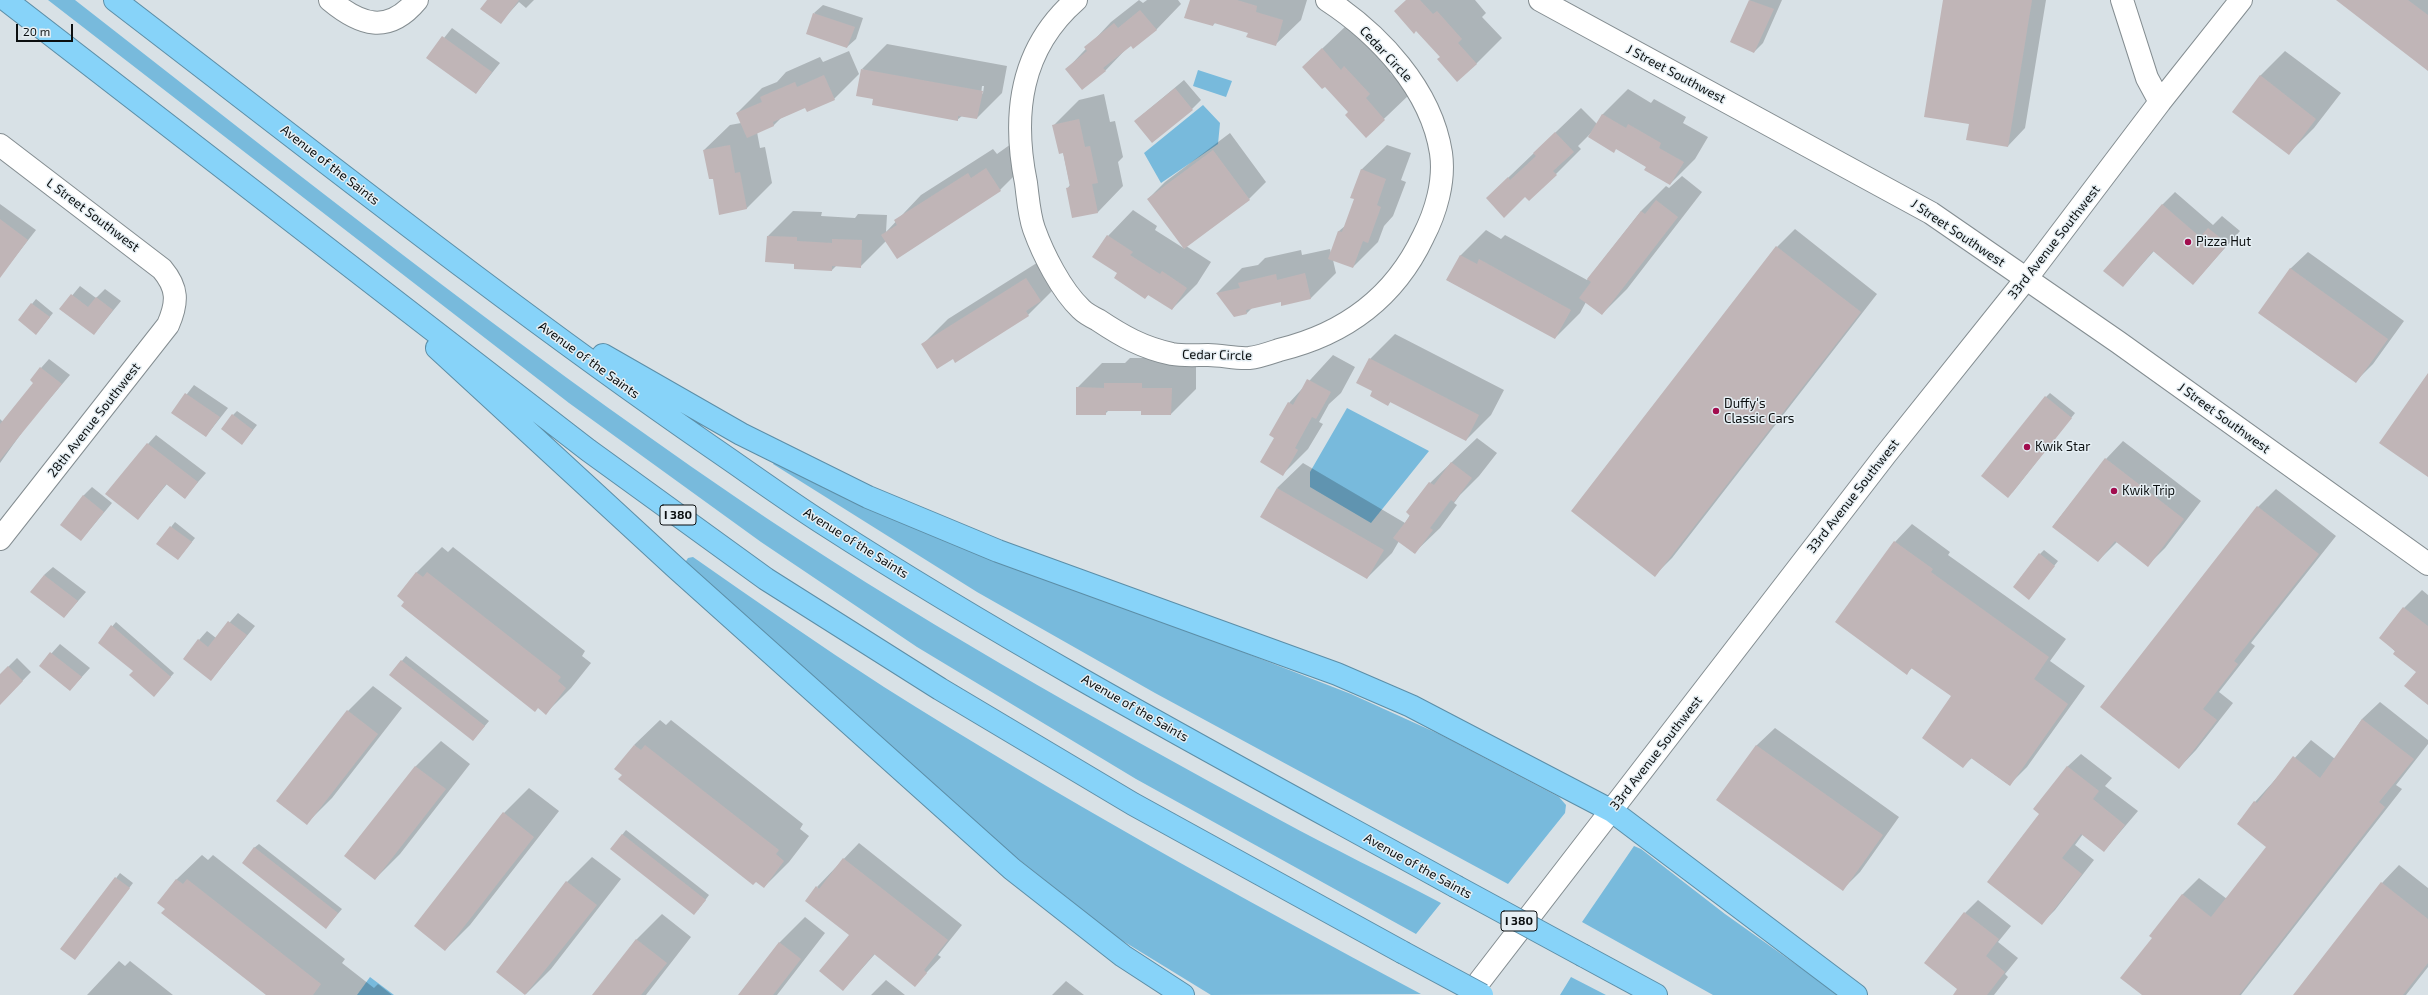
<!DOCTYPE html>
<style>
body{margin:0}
#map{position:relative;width:2428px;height:995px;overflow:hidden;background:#d8e1e6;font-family:"Exo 2",sans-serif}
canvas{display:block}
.scale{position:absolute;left:16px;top:24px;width:57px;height:18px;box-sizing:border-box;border:2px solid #0b0f10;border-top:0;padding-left:5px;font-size:12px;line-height:14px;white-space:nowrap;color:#0b0f10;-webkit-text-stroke:3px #e5eef3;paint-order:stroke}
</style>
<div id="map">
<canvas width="2428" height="995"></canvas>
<div class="scale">20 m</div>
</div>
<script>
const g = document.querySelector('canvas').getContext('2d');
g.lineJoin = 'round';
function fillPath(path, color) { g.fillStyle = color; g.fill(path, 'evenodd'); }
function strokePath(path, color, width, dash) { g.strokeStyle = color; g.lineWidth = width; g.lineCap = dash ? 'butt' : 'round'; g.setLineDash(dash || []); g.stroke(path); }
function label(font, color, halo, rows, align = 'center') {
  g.font = font + ' "Exo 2",sans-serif'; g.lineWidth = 3; g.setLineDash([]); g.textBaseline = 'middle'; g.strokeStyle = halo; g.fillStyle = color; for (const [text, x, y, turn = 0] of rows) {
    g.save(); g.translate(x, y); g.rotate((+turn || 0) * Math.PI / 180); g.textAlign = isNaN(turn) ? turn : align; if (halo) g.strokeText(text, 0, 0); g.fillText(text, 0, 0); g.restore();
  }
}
const green = new Path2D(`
 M48,0H75C292,169 507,341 734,496C908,615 1094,719 1280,820C1333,849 1388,875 1441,903L1416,934L1136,779L917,647L761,542L569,403Z
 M1198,70L1232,81L1226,97L1193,86Z
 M1203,105L1220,123L1218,144L1161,183L1144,153Z
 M1347,408L1429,451L1371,523L1310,487V472Z
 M776,460L1171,624L1351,694L1439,734L1559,797L1566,805L1565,813L1508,884L1155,693L977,592L773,464Z
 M693,557C756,601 819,645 884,687C1058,797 1239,897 1421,994L1211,995L1118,938L1007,850L684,564L688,558Z
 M1634,846L1641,849L1725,914L1839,995H1713L1582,922Z
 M370,977L394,995H357Z
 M1571,977L1606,995H1560Z`);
const shadow = new Path2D(`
 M488,0H534L526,8L519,2L500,23Z
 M1139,0L1143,3L1147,0H1178L1181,4L1156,30L1129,46L1105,71L1067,69L1111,22Z
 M1191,0H1307L1301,20L1275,45L1249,32L1216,22L1213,25Z
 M1406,0H1475L1486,13L1482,17L1502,38L1476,64L1441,57Z
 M1750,0H1782L1763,43L1754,52L1732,42Z
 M1944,0H2046L2025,128L2008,146L1970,123Z
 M2338,0H2428V70Z
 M823,5L863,18L856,39L847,47L814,13Z
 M1348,24L1394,69L1390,73L1410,94L1366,136L1349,112L1325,85L1303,67Z
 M452,28L500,63L476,93L428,58Z
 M887,44L1007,66L1002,93L977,118L962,116L957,120L862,69ZM982,86H984L983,93L981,95Z
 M849,51L859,74L834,99L805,107L781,118L774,125L757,132L760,148L765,147L772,183L746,209L713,178L704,150L730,125L741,123L737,113L762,88L777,82L786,72L820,57L823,62Z
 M2285,51L2341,93L2314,128L2288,154L2260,76Z
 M1184,80L1201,100L1192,109L1135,121Z
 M1628,89L1651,103L1654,99L1686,117L1683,123L1708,137L1695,159L1670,184L1647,167L1591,133L1578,146L1581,149L1556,174L1525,196L1487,198L1581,108L1597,124L1602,115Z
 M1104,94L1110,122L1115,121L1123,157L1118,162L1123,186L1098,212L1073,217L1067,189L1070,185L1063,152L1054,125L1079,100Z
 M1230,133L1266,182L1249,199L1186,246L1211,262L1197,284L1172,309L1149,294L1145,298L1118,273L1094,257L1108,236L1133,210L1157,226L1155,230L1185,249L1148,199L1165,182Z
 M1011,144L1025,165L1000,190L886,241L860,267L837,265L832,270L795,263L766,261L768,236L793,211L822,212L821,216L855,218L858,214L887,215L886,232L921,195L993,149L997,154Z
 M1387,145L1411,153L1401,180L1406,182L1393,216L1384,226L1378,242L1353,267L1333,260L1336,273L1311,298L1281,301L1252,308L1247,313L1234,316L1217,293L1242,268L1258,265L1265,258L1301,250L1302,255L1330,249L1331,253L1339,231L1346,225L1355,198L1361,170Z
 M1682,176L1702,192L1627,289L1602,314L1586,302L1580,313L1555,338L1447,280L1461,255L1486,230L1501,239L1505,235L1587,280L1641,211L1666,186L1669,188Z
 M2175,192L2213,225L2222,216L2240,231L2193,284L2154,251L2123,286L2162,205Z
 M0,204L36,230L1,275H0Z
 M1795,229L1877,294L1672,558L1655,575L1572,511L1777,247Z
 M2308,252L2404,321L2373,364L2355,382L2290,269Z
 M1051,254L1053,290L1028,315L953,357L922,345L948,319Z
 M80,286L96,298L105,289L121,301L94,334L61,309Z
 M36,299L53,313L40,329L19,320Z
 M1395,334L1504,390L1491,415L1466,440L1391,401L1388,405L1374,391L1370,359Z
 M1333,355L1355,367L1341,393L1329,404L1319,422L1323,424L1308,449L1283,474L1275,437L1271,435L1289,403Z
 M1130,358H1167L1196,364V389L1171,414L1142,410H1109L1105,414L1077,388L1102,363H1125Z
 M49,359L70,375L28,424L0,463V419L3,422L34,383L41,368Z
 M194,385L228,408L206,436L173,412Z
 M2050,393L2075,413L2012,493L2046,397Z
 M237,411L257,425L242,444L233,415Z
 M156,435L206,473L184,498L167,484L138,519L148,444Z
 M1477,438L1497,453L1479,476L1460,495L1454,503L1457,505L1440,528L1414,553L1399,541L1392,553L1367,578L1277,488L1303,463L1405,523L1430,483Z
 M2123,441L2201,501L2165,548L2148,565L2117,542L2098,561L2053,526L2106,459Z
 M92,487L112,503L81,540L83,496Z
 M2276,489L2336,536L2251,643L2255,646L2219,692L2233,703L2196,750L2179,768L2101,707L2258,507Z
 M175,522L195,538L178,559L158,544Z
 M1912,524L1950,552L1948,555L2066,639L2050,661L2085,686L2027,767L2009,785L1972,758L1963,766L1953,696L1913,667L1906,674L1895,542Z
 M442,547L448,552L453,547L585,651L582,656L591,663L571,688L546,713L398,596L417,572Z
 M2044,550L2058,561L2032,594L2040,554Z
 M53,567L86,592L64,617L44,575Z
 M2422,590L2428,595V704L2417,672L2381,638L2404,608Z
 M238,613L255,626L211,680L199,640L207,631L216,638Z
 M116,622L174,673L158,691L99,642Z
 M60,644L90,668L70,690L40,666Z
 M406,656L489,721L473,740L390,675Z
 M17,658L31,672L0,704V675Z
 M373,686L402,708L332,798L307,823L348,711Z
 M2380,702L2428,740V744L2396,785L2402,789L2241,995H2143L2153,938L2182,895L2199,878L2227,899L2268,847L2238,823L2255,802L2311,740L2335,759L2362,719Z
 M660,720L666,725L671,720L803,824L800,829L809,836L789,862L764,887L634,745Z
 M1775,728L1899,817L1860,872L1843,889L1718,800L1757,745Z
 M441,741L470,764L400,854L375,879L346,856L416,766Z
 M2081,754L2112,778L2105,786L2138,811L2104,851L2083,834L2075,845L2094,860L2055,910L2042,923L2041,814L2067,767Z
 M529,788L559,811L470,925L445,950L504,813Z
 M626,830L709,895L698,910L622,835Z
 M859,843L962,925L938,955L941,957L915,985L875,954L843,990L850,935L817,887Z
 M259,844L342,909L330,923L254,848Z
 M202,855L208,860L213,855L345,959L342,963L374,988L378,984L392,995H267L159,903L177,879Z
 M592,857L621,879L551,969L526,994L497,972L567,882Z
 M2399,865L2428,888V967L2406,995H2294L2382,883Z
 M120,873L133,883L75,959L62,949Z
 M1978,900L2011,926L1998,942L2018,958L2005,974L2008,977L1994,995H1960L1959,989L1965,913Z
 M662,914L691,937L646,995H593L637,939Z
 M805,917L825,933L777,995H739L780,942Z
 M119,961L125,966L130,961L173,995H87Z
 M886,980L905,995H871Z
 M1066,981L1084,995H1052Z`);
const building = new Path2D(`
 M487,0H519L501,24L480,9Z
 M1190,0H1237L1257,6L1256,12L1283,20L1276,46L1246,37L1248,33L1214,23L1213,26L1184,18Z
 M1406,0H1420L1433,14L1437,11L1462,39L1458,43L1477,64L1457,82L1437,59L1440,57L1416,31L1414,34L1394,11Z
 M1749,0L1774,9L1754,53L1730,42Z
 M1943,0H2032L2008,147L1966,140L1969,124L1924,117Z
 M2336,0H2408L2428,15V71Z
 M1140,10L1157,30L1133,49L1131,46L1103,68L1106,71L1082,90L1065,69L1087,51L1084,47L1114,23L1118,28Z
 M813,13L855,27L847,48L806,34Z
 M442,36L492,72L476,94L426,58Z
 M1322,48L1341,70L1344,66L1370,94L1366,98L1385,120L1366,138L1345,115L1348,112L1325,87L1322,89L1302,67Z
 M861,69L983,91L977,119L958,116V121L872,105L873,99L856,96Z
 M824,75L835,100L807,112L805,108L773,122L774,126L747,138L736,113L762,102L760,97L795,82L797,87Z
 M2260,75L2316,119L2289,155L2232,112Z
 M1175,88L1193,110L1152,143L1134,121Z
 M1602,114L1626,128L1628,124L1661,143L1659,148L1684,162L1670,185L1644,170L1646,167L1616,149L1614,153L1588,137Z
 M1079,119L1085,147L1090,146L1098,183L1092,184L1098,213L1072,218L1066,188L1070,187L1063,153L1059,154L1052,125Z
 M1555,132L1574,152L1553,171L1557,175L1529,201L1525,197L1504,218L1486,198L1508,177L1510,180L1536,156L1533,153Z
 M730,145L735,173L740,172L747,209L719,215L713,179H709L703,150Z
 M1213,150L1250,200L1184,249L1147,199Z
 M986,168L1001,191L897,259L881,235L897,225L894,220L968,173L971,178Z
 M1361,169L1386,179L1377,205L1381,207L1368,243L1363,241L1353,268L1328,259L1338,231L1342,232L1354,199L1350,198Z
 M1656,200L1678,217L1602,315L1579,298L1591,282L1587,279L1641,211L1645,214Z
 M2162,204L2200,237L2208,228L2228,244L2193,285L2153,251L2123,287L2103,271Z
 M0,219L28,240L0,278Z
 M1107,235L1133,252L1130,255L1160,274L1162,271L1187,288L1172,310L1148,295L1145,299L1114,278L1117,273L1092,257Z
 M767,236L797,237V241L832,243V239L862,240L861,268L832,266V271L794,269V264L765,262Z
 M1776,246L1861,312L1655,577L1571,511Z
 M1460,255L1477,264L1479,259L1571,310L1555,339L1446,280Z
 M2290,268L2388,339L2356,383L2258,313Z
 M1305,273L1311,299L1281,306V302L1246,310L1247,314L1234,317L1216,293L1240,288L1238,283L1276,274L1277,280Z
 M1026,278L1041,301L1026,311L1029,316L955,363L953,359L937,369L921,344Z
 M71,294L88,307L96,297L113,310L94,335L59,309Z
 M31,303L50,317L36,335L18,320Z
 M1369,358L1479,415L1466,441L1390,402L1388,406L1370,396L1372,391L1356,383Z
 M40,367L62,384L0,460V424L33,383L30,380Z
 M2428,373V477L2379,443Z
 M1307,379L1331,392L1316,419L1312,417L1295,448L1298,450L1283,476L1260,462L1274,438L1269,435L1288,402L1293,405Z
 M1104,383H1142V388H1172L1171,415H1141V411H1106V415H1076V387L1104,388Z
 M185,393L220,417L206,437L171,413Z
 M2045,396L2072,418L2008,498L1981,476Z
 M232,414L253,430L242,445L221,429Z
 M147,443L198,482L185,499L166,484L138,520L105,494Z
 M2105,458L2184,519L2148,567L2115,541L2098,562L2052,527Z
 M1451,462L1472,478L1454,502L1451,500L1430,528L1433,530L1415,554L1393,538L1410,516L1406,512L1429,482L1434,485Z
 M1277,488L1384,550L1367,579L1260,517Z
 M83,495L104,512L81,541L60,525Z
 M2257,506L2319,554L2234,661L2238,664L2203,709L2217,720L2179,769L2100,707Z
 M170,526L192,542L178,560L156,544Z
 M1894,541L1933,569L1931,572L2049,657L2034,679L2068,704L2010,786L1971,758L1963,768L1922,738L1951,696L1911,668L1907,675L1835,622Z
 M2039,553L2055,566L2029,600L2013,587Z
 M416,572L423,577L427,572L561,677L558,681L566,688L546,715L538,708L535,712L401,606L404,602L397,596Z
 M44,575L78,601L64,618L30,592Z
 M2403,607L2428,626V705L2404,686L2416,672L2393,654L2395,651L2379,638Z
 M228,621L247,635L211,681L183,659L198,639L208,647Z
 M111,625L171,677L154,697L129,675L133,671L98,643Z
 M50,652L82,677L70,691L39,666Z
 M401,660L485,726L473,741L389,675Z
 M8,666L23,681L0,705V674Z
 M347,710L378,734L307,825L276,801Z
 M2362,719L2414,759L2379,802L2385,807L2239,995H2142L2120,978L2152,938L2149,936L2182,894L2211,917L2266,847L2237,824L2254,801L2257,803L2293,756L2320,778Z
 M634,745L641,750L645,745L779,850L776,854L784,861L764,888L756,882L753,885L618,779L622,775L614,769Z
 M1756,745L1883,835L1843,891L1716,800Z
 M415,766L446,789L375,880L344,856Z
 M2067,766L2099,791L2093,799L2125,825L2104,852L2081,834L2062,858L2082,874L2042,925L1987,882L2039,814L2033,809Z
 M503,812L534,837L445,951L414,926Z
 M622,834L706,900L694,915L610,849Z
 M254,847L338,913L326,929L242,863Z
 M843,858L948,940L924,970L927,973L915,987L874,954L843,991L819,971L849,935L805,901L816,886L819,889Z
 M115,877L130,888L75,960L60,949Z
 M176,879L183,884L187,879L321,984L313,995H266L161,913L165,909L157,903Z
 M566,881L597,905L525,995L496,972Z
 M2381,882L2428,919V963L2403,995H2293Z
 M1964,912L1999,939L1986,956L2005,972L1987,995H1953L1957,989L1924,963Z
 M636,939L667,963L641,995H592Z
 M779,942L801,959L773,995H738Z`);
const minor = new Path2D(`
 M330,0C360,25 388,35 417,0
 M1076,0C1020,49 1012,114 1026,183C1028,198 1029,215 1034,229C1043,254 1061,290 1081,309C1085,313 1092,317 1098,320C1122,336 1143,348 1172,354C1183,356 1196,355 1208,355C1222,355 1236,359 1249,358C1259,357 1270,353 1279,350C1345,334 1394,298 1423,237C1436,212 1445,181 1441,153C1431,89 1379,34 1327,0
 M1540,0L1931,213L2118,342L2428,564
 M2122,0L2147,78L2160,102
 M0,145L162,269C178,288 178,302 168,325L0,539
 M1469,995L1886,454L2026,279L2160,102L2241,0`);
const highway = new Path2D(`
 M6,0L588,450L766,579L940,689L1133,804L1402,952
 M115,0C312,151 506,305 710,446C748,472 785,499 824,524C1027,655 1243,769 1455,886
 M437,348L676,568L1012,869L1123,956L1183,995
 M603,355L741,434L868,497L998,551L1337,674L1411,706L1612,811L1856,995
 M1584,956L1656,995`);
const highwayBridge = new Path2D(`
 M1455,886L1584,956
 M1402,952L1482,995`);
const markers = [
 [2188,242,4,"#a20d4e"],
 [1716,411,4,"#a20d4e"],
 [2027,447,4,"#a20d4e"],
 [2114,491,4,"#a20d4e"]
];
const shields = [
 [678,515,36],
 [1519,921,36]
];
const shieldNames = [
 ["I 380",678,515],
 ["I 380",1519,921]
];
const streetNames = [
 ["Cedar Circle",1386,54,47],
 ["J Street Southwest",1676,74,28],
 ["Avenue of the Saints",330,165,38],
 ["L Street Southwest",93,215,37],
 ["J Street Southwest",1958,233,34],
 ["33rd Avenue Southwest",2054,242,-52],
 ["Cedar Circle",1217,355,1],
 ["Avenue of the Saints",589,360,36],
 ["J Street Southwest",2224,418,36],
 ["28th Avenue Southwest",94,420,-52],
 ["33rd Avenue Southwest",1853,496,-52],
 ["Avenue of the Saints",856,543,32],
 ["Avenue of the Saints",1135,708,30],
 ["33rd Avenue Southwest",1656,753,-52],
 ["Avenue of the Saints",1418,866,29]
];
const poiNames = [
 ["Pizza Hut",2196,242],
 ["Duffy's",1724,404],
 ["Classic Cars",1724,419],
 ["Kwik Star",2035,447],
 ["Kwik Trip",2122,491]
];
fillPath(green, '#78badc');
fillPath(shadow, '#0003');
fillPath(building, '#c0b5b7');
strokePath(minor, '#848d91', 24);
strokePath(highway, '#5c8ea7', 24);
strokePath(minor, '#fff', 22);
strokePath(highway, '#87d3f9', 22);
strokePath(highwayBridge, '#5c8ea7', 24, []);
strokePath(highwayBridge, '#87d3f9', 22);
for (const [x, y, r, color] of markers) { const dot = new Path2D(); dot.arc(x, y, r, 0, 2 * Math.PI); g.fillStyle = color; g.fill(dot); strokePath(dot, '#e5eef3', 1.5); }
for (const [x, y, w] of shields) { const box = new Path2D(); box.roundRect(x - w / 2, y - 10, w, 20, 3); g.fillStyle = '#e5eef3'; g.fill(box); strokePath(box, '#0b0f10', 1); }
label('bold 12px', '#0b0f10', null, shieldNames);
label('13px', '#0b0f10', '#e5eef3', streetNames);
label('13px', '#0b0f10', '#e5eef3', poiNames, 'left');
</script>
